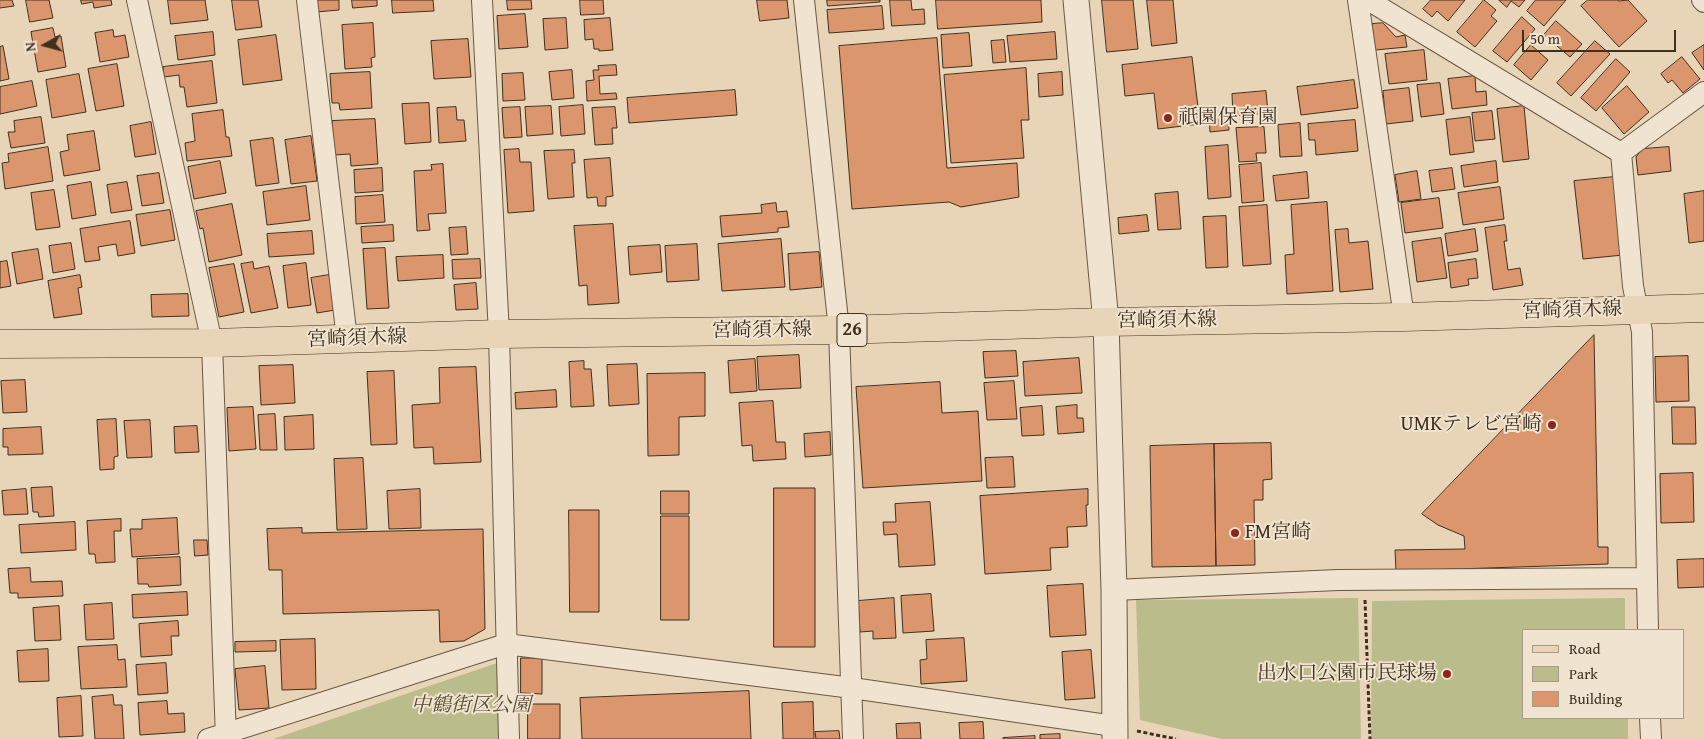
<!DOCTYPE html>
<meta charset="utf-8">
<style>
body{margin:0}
#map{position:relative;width:1704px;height:739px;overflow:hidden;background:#e8d4b7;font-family:"Gentium Book Plus",serif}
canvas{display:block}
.legend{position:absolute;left:1522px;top:629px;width:162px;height:90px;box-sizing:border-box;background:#f0e3d0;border:1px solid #a99b89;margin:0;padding:6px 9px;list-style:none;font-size:15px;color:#3f301f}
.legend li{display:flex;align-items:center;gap:10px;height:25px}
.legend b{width:25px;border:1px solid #a99b89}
.north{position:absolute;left:20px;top:20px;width:50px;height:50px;-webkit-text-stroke:4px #f0e3d0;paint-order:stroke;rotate:263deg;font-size:14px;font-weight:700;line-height:20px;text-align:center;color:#3f301f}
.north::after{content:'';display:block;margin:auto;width:18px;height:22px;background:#3f301f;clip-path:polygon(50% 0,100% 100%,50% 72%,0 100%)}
.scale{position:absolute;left:1522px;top:30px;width:154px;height:22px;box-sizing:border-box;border:2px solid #3f301f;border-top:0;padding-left:6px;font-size:15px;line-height:18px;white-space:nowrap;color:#3f301f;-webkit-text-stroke:4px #f0e3d0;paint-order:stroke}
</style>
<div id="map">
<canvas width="1704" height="739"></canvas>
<ul class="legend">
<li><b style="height:6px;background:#e8d4b7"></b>Road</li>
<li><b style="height:14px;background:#babc8c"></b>Park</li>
<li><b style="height:14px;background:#dc966d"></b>Building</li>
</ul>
<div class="north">N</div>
<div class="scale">50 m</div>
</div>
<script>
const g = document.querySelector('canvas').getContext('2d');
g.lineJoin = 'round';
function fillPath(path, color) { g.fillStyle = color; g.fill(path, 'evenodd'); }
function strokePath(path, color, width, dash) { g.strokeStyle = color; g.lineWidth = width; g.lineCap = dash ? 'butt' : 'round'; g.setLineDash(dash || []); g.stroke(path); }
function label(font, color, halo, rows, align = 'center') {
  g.font = font + ' "Gentium Book Plus","Noto Serif JP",serif'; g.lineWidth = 4; g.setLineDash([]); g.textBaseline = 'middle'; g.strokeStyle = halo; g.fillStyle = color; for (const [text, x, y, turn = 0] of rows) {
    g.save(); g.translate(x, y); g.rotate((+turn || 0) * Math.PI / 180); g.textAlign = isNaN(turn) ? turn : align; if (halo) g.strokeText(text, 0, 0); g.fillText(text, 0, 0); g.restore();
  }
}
const green = new Path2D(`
 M1358,598L1361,739H1222L1140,720L1136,600Z
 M1625,598V630H1523V718H1628V739H1371L1372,601Z
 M503,661L505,739H273Z`);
const building = new Path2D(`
 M0,0H12L14,6L0,8Z
 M26,0H49L53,18L30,22Z
 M81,0H111L112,5L94,8L93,2L82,4Z
 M168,0H205L208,20L171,24Z
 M232,0H258L262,27L236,30Z
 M315,0H339V10L316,12Z
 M352,0H377V6L353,8Z
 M392,0H433L434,11L393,13Z
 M507,0H531L532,9L508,10Z
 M580,0H603L604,14L581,15Z
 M757,0H787L789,18L760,21Z
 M827,0H880V2L828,6Z
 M890,0H911L912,10L924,9L925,24L892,26Z
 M936,0H1041L1042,22L938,29Z
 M1102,0H1133L1138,49L1107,52Z
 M1147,0H1173L1177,43L1152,46Z
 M1431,0H1465L1448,21L1437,11L1432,17L1423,9Z
 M1484,0L1496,10L1491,16L1497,21L1475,47L1457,32Z
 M1499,0H1525L1519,7L1511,1L1507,7Z
 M1536,0H1566L1544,26L1527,11Z
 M1588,0H1617L1619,1L1628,0L1647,21L1619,47L1581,6Z
 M882,6L884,29L829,33L827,10Z
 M525,14L528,47L499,49L497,16Z
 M1522,17L1535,29L1507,62L1493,51Z
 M566,18L568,48L545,50L543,19Z
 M610,18L613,50L599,51V49H594L593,39L585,40L584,20Z
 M1556,21L1582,44L1570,57L1544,35Z
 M373,23L375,57L371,58L372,67L345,69L342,25Z
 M1383,23L1396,37L1405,35L1407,47L1375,50L1372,24Z
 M53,28L55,37L61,36L66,67L38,72L31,32Z
 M113,30L114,37L125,35L129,57L100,62L95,33Z
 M213,32L215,55L178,60L175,36Z
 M1055,32L1057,59L1010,62L1007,36Z
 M969,33L972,66L943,68L941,35Z
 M276,35L282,80L243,85L238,40Z
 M937,38L947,168L1017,163L1019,197L961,207L949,202L852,209L839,46Z
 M468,39L471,77L434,79L431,41Z
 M1004,40L1006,62L993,63L991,41Z
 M1595,41L1610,54L1571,96L1557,83Z
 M1531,45L1548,60L1531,80L1514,65Z
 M1704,45V70L1692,53Z
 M3,46L9,79L0,81V47Z
 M1424,50L1427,80L1389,84L1385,54Z
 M1192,57L1200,124L1158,129L1154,93L1125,96L1122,65Z
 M1682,57L1700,79L1683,93L1672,80L1668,83L1661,74Z
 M1616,59L1630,72L1596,111L1581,98Z
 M212,61L217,103L187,107L184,87H180L179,75L164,77L163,67Z
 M117,64L124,106L96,111L88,69Z
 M616,65L617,75L599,76L600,94L616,93L617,99L587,101L586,81L594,80L593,70H599L598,66Z
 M1026,68L1029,120H1021L1024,158L951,163L944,75Z
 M572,70L574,98L552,100L549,72Z
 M370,72L372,108L340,110L339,103H332L330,74Z
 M1062,72L1063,95L1039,97L1038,74Z
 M523,73L525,100L503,101L502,74Z
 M79,74L86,112L52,118L46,80Z
 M1475,76L1476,92L1486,91L1487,105L1452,109L1448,79Z
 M1354,80L1358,108L1301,115L1297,87Z
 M32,81L37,106L0,114V87Z
 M1440,83L1444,114L1421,117L1417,85Z
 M1627,86L1649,112L1624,134L1602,108Z
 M1409,88L1413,121L1386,124L1383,91Z
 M735,90L737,115L629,123L627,98Z
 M1266,91L1268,113L1233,116L1232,94Z
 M429,103L431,142L405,144L402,104Z
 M583,105L585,134L561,136L559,107Z
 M551,106L553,134L527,136L525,107Z
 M1524,106L1529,159L1503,162L1497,109Z
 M456,107L457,120H464L466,141L439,143L437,108Z
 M520,107L522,137L504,138L502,108Z
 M615,107L617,128H612L613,144L595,145L592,108Z
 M223,110L226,137H229L232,156L187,161L185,143L195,141L192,114Z
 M1492,111L1495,139L1475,141L1472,113Z
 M1228,115L1229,130L1210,132L1209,117Z
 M41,117L45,143L11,148L8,132H15L14,121Z
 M1470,117L1474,152L1450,155L1446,120Z
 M375,119L378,164L351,166L350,154L334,155L332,121Z
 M1355,120L1358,151L1316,155L1315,140H1309L1308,124Z
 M151,122L156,154L135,157L130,126Z
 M1300,123L1302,156L1280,157L1278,125Z
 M1264,127L1266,153H1256L1257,161L1239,162L1236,128Z
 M94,131L100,170L64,176L60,152L69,150L67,135Z
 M311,136L317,181L291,184L285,140Z
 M273,138L279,183L256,186L250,141Z
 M1228,145L1231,197L1208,199L1205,147Z
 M48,147L53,181L5,189L2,163L9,162L8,154Z
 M1669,147L1671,171L1638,175L1636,157L1642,149Z
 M519,149L520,162H531L534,211L508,213L504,150Z
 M574,150L575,163H572L574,197L548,199L544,151Z
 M610,158L613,196L606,197V206H598L597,197L587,198L584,160Z
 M220,161L226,193L194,199L188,167Z
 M1496,161L1498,182L1464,187L1461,166Z
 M1261,163L1264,201L1242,203L1239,165Z
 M443,164L446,213L428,214L430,230L417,231L414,171L432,170L431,165Z
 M382,168L383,191L355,193L354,170Z
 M1452,168L1455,189L1432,192L1429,171Z
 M1417,171L1421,199L1399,202L1395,175Z
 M1307,172L1309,198L1276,201L1273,176Z
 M159,173L164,203L142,206L137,176Z
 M1614,177L1623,255L1583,259L1574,181Z
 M91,182L96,215L72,219L67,186Z
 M127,182L132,210L111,213L107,185Z
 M306,186L310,220L267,225L263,192Z
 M1500,187L1504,219L1463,225L1458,193Z
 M54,190L60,227L36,230L31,193Z
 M1704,191V241L1689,243L1684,194Z
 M1178,192L1181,229L1158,230L1155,194Z
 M383,195L385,222L356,224L355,197Z
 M1439,198L1443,228L1405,233L1401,203Z
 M1327,202L1333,291L1287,294L1285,255L1294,254L1291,205Z
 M776,203L777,212L787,211L789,227L778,228V232L722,237L720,216L762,213L761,205Z
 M232,204L242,255L209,262L203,228L200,229L196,211Z
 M1267,205L1271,264L1243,266L1239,207Z
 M170,210L175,240L141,246L136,215Z
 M1147,215L1149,231L1119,234L1118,218Z
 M1226,216L1228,267L1206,268L1203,217Z
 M130,221L135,253L118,256L116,244L98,247L100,260L85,262L80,229Z
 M613,224L619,303L588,305L587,285L579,286L574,226Z
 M393,225L394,241L362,243L361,227Z
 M1505,225L1507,241H1504L1508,270L1520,268L1523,285L1493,290L1485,228Z
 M466,227L468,254L451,255L449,228Z
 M1348,229L1349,243L1368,241L1373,289L1340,292L1335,230Z
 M1475,229L1478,251L1448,256L1445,234Z
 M312,231L314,254L269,257L267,234Z
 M1441,238L1447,278L1417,282L1412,242Z
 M781,239L785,287L722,291L718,244Z
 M71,243L75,269L53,273L49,246Z
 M697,244L699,280L667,282L665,246Z
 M660,245L662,272L630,275L628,247Z
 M385,248L389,308L367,309L363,249Z
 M38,249L43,279L17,284L12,253Z
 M819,252L822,287L790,290L788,254Z
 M443,255L444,278L398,281L396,257Z
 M480,259L481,278L453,279L452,260Z
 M1476,259L1478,278L1468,279L1469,285L1451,288L1448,263Z
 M7,261L11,286L0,288V262Z
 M253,262L254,269L269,266L278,308L251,313L241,264Z
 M306,263L311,305L288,308L283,266Z
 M234,264L244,312L219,317L209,268Z
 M80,275L82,287L78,288L82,314L54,318L48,281Z
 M329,275L335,310L317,313L311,278Z
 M476,283L478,309L456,310L454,285Z
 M188,294L189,316L152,317L151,295Z
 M1594,335L1598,547H1608V564L1396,571L1395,550L1465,549L1464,536L1438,525L1422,514Z
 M1016,351L1018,376L985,378L983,352Z
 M799,355L801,388L759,390L757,357Z
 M1688,356L1689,401L1656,402L1655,357Z
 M1079,358L1082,393L1025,396L1023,362Z
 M755,359L757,391L730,393L728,361Z
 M584,361V369H591L594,406L571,407L569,362Z
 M637,364L639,404L609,406L607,365Z
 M293,365L295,403L261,405L259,366Z
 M476,367L481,462L434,464L433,447L414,448L412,405L440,403L439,368Z
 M394,371L397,444L371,445L367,372Z
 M705,373V416L679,417V455L648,456L647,374Z
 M25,380L27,412L3,413L1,381Z
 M1014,381L1017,419L987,420L984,383Z
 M940,382L942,413L978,411L982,481L863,488L856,387Z
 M556,390L557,407L516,409L515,393Z
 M773,401L776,442H785L786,459L753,461L752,445L742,446L739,403Z
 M1077,405V418H1083L1084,432L1058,434L1056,407Z
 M1042,406L1044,435L1022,436L1020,408Z
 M253,407L256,449L229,451L227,408Z
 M1672,407H1695L1696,444H1673Z
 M275,414L277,450H260L258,415Z
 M313,415L314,449L285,450L284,417Z
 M116,419L118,456L114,457V469L100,470L97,420Z
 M150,420L152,457L127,458L124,421Z
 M197,426L199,452L175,453L174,427Z
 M41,427L43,454L8,455V447H3V429Z
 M830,432L831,455L805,457L804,434Z
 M1271,443L1272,479L1263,480V500H1254L1255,565L1216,566L1214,444Z
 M1214,444L1216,566L1152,567L1150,446Z
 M1013,457L1015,487L987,488L985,458Z
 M363,458L367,529L337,530L334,459Z
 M1693,473L1694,522L1661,523L1660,474Z
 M52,487L54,516L39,517L38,512H33L31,488Z
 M774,488H815V647H774Z
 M26,489L28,514L4,515L2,491Z
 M420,489L421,528L389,529L387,491Z
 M1088,489V505H1086L1087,526L1067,527L1068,547L1050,548L1051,570L985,574L980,496Z
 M661,491H689V514H661Z
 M930,502L935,565L899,567L897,534L884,535L883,522H896L895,504Z
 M569,510H599V612H570Z
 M661,516H689V620H661Z
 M177,518L179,554L132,557L130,529H142V520Z
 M121,519V531H114L115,562L96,563L95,554H89L87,521Z
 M75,522L76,550L21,553L19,525Z
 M302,528V533L483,529L485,629L464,641L440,642L439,610L283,614L282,570H269L267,529Z
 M194,540H207L208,555L195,556Z
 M180,557L181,585L149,587L148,584H138L137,559Z
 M1704,559V587L1678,588L1677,560Z
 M30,568L31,582L62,581L63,596L18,598V593H10L8,569Z
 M1083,584L1086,635L1050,637L1047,586Z
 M187,592L188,615L133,618L132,595Z
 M931,594L934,631L903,633L901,596Z
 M894,598L896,638L873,639V631L860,632L858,601Z
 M112,603L114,639L86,640L84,605Z
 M59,606L61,640L35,641L33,608Z
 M178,621L179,636H171L172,655L141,657L139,624Z
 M964,638L967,681L921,684L920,660L927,659L926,640Z
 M315,639L316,689L282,690L280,640Z
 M276,641V651L235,652V642Z
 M117,645L118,660L125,659L127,687L81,689L78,647Z
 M48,649L49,681L19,682L17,651Z
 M1091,650L1095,698L1065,700L1062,652Z
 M521,658H542V694L521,693Z
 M166,663L168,693L138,695L136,665Z
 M265,666L269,708L239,710L235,669Z
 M749,691L751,739H582L580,698Z
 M113,695L114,705H122L124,739H95L92,697Z
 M81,696L83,736L59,737L57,698Z
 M167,701L168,714L184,713L185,732L140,735L138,703Z
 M813,702L814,739H783L782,703Z
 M528,704H560V739H528Z
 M983,722L984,739H960L959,723Z
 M920,723L921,739H897L896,724Z
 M839,731L840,739H816L815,732Z
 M1060,734V739H1040V735Z
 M1035,736V739H1003V738Z`);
const path = new Path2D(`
 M1365,600L1370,739
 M1137,731L1176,739`);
const minor = new Path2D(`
 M137,0L212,343L226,739
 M307,0L347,339
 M482,0L499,334L509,739
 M804,0L839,330L853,739
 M1358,0L1404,317
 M1368,0L1621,153
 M1702,0L1704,2
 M1621,153L1633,286L1642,332L1648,630
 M1621,153L1704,92
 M1114,590L1338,580L1647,578
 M1650,718L1651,739
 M208,739L506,644L852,688L1114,726`);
const tertiary = new Path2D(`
 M1076,0L1106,322L1114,590L1115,739`);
const primary = new Path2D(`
 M0,344L212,343L499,334L839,330L1106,322L1404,317L1704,308`);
const markers = [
 [1168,118,5,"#8f2418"],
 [1552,425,5,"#8f2418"],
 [1235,533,5,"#8f2418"],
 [1447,674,5,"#8f2418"]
];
const shields = [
 [852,330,30]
];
const shieldNames = [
 ["26",852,330]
];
const poiNames = [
 ["祇園保育園",1178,118],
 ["UMKテレビ宮崎",1542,425,"right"],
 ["FM宮崎",1245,533],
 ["出水口公園市民球場",1437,674,"right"]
];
const streetNames = [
 ["宮崎須木線",1572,311,-2],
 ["宮崎須木線",1167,321,-1],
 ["宮崎須木線",762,331,-1],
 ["宮崎須木線",357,339,-2]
];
const parkNames = [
 ["中鶴街区公園",471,706]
];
fillPath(green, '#babc8c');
fillPath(building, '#dc966d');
strokePath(building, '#3f301f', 1);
strokePath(minor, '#695945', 22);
strokePath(tertiary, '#695945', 27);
strokePath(primary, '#3f301f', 29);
strokePath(path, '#3f301f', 3, [4, 2.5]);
strokePath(minor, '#f0e3d0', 20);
strokePath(tertiary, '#f0e3d0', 25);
strokePath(primary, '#e8d4b7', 28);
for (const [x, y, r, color] of markers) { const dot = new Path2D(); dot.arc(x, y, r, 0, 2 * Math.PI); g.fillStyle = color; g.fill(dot); strokePath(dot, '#f0e3d0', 2); }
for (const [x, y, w] of shields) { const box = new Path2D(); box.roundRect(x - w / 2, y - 16.5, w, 33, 4); g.fillStyle = '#f0e3d0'; g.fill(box); strokePath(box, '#3f301f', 1); }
label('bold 19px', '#3f301f', null, shieldNames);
label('20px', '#3f301f', '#f0e3d0', poiNames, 'left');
label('20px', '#3f301f', '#f0e3d0', streetNames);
label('italic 20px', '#584c35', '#f0e3d0', parkNames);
</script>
